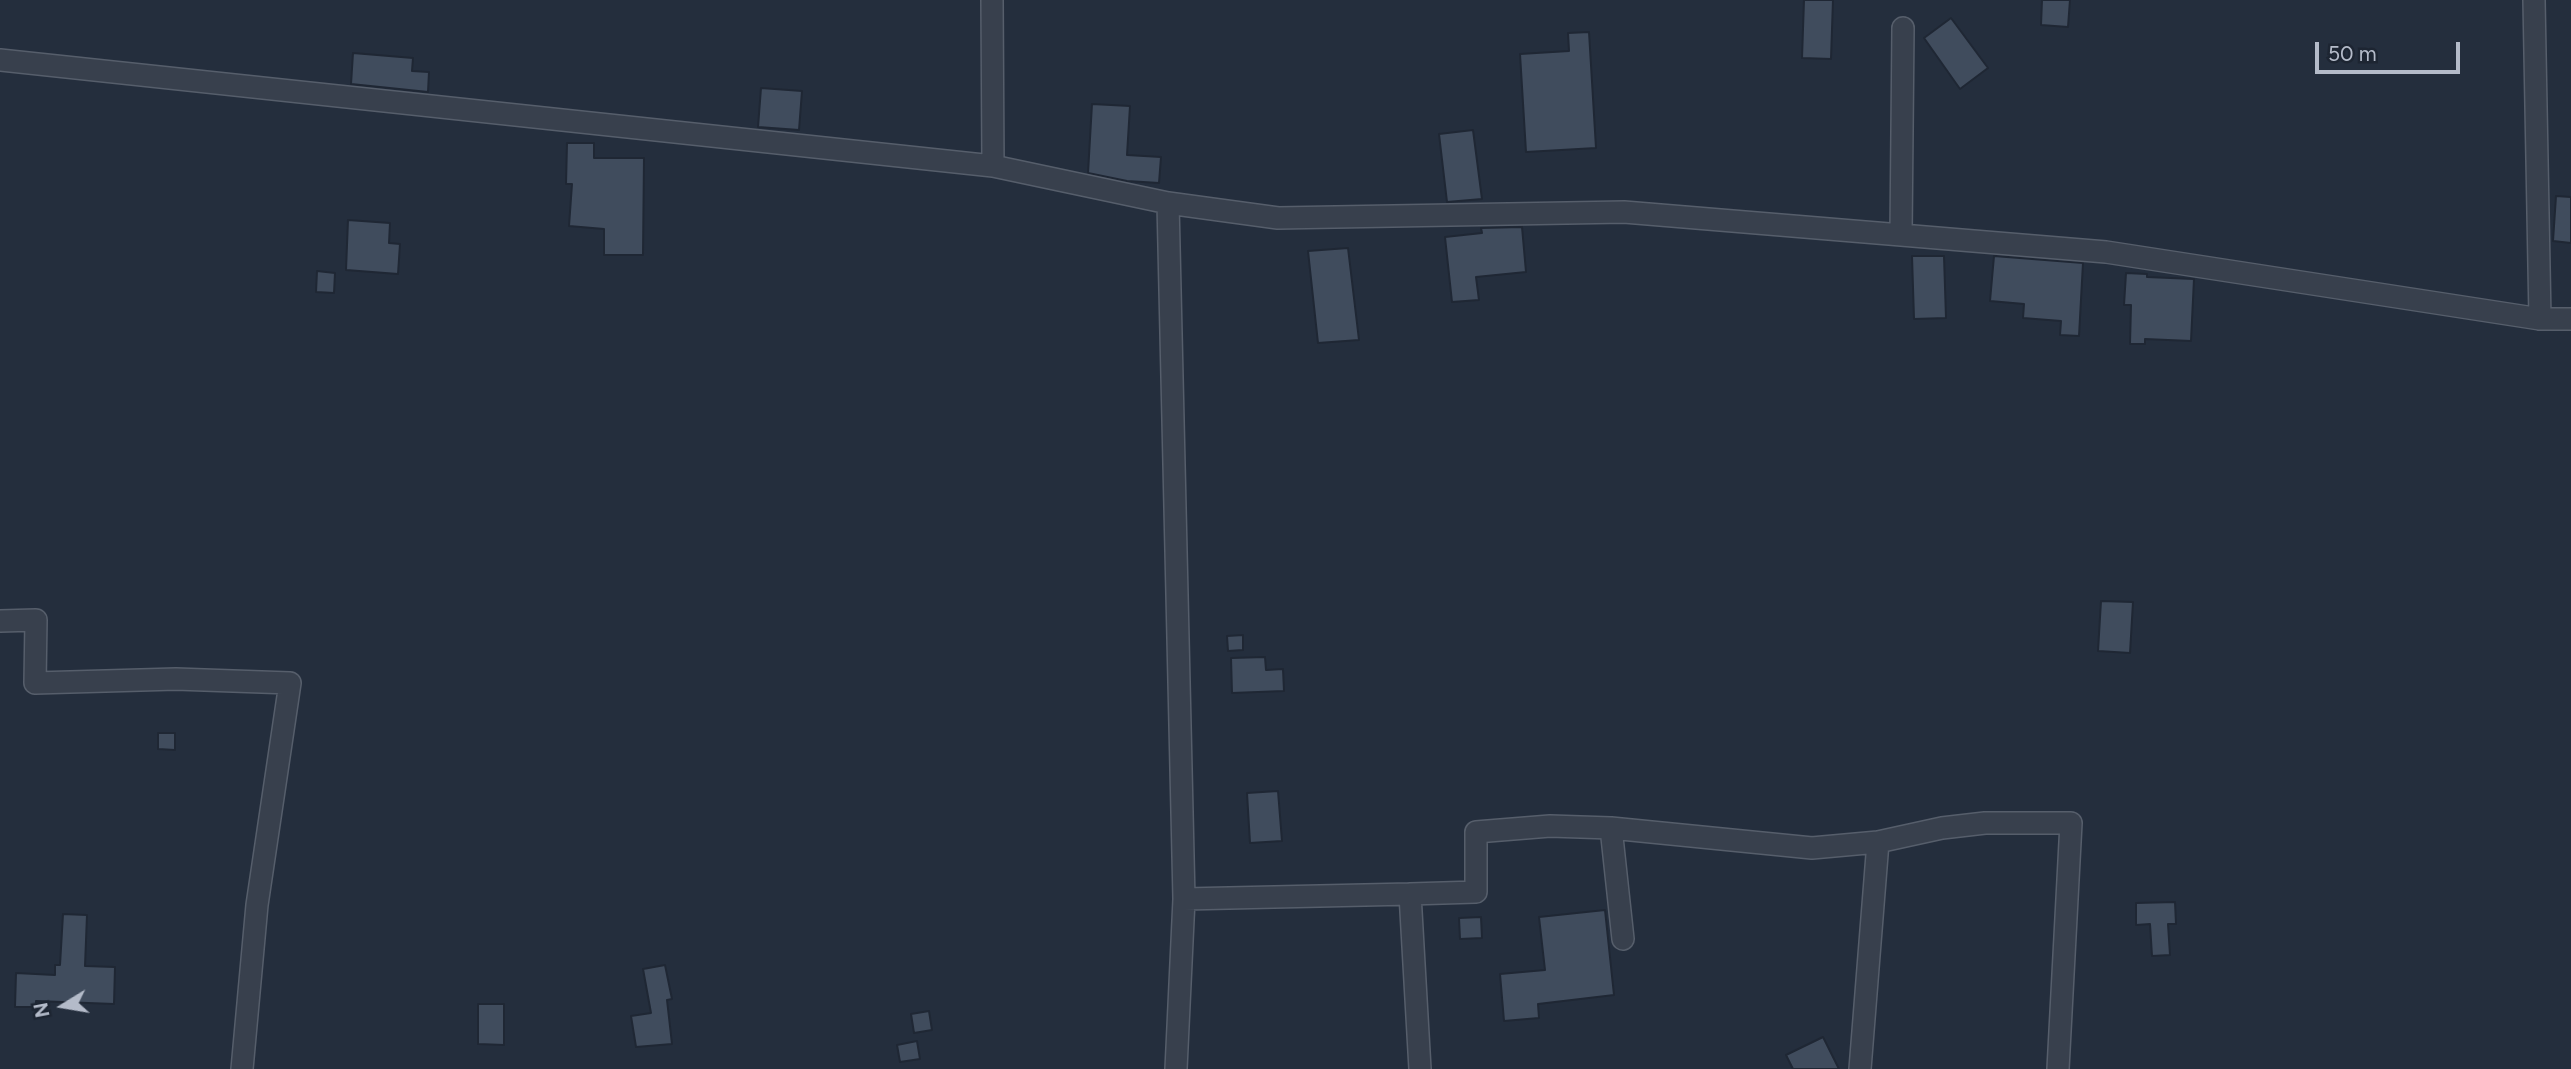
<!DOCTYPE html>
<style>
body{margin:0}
#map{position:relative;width:2571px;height:1069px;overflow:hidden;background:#242e3d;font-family:Figtree,sans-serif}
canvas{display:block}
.north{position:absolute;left:28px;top:971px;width:70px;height:70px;-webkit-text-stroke:5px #1d2532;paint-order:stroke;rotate:259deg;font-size:19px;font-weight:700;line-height:28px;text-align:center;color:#b4bbc9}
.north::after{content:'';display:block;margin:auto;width:24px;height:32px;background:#b4bbc9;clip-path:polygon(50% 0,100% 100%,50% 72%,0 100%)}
.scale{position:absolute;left:2315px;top:42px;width:145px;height:32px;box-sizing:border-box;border:4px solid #b4bbc9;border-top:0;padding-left:9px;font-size:21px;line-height:24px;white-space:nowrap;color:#b4bbc9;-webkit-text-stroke:5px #1d2532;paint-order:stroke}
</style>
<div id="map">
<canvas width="2571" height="1069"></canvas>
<div class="north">N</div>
<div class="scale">50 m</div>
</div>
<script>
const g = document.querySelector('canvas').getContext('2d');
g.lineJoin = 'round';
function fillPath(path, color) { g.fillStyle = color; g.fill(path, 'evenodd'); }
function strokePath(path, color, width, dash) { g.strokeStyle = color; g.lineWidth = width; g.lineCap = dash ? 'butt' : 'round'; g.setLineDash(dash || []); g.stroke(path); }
const building = new Path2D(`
 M1804,0H1833L1831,59L1802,58Z
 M2042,0H2070L2068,27L2041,25Z
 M1951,18L1988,68L1960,89L1924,38Z
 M1589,32L1596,148L1526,152L1520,54L1569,51L1568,33Z
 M353,53L413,58L412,71L429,72L428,92L351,84Z
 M761,88L802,91L799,130L758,127Z
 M1092,104L1130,106L1127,155L1161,157L1159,183L1127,181L1088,173Z
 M1473,130L1482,199L1447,202L1439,134Z
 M567,143H594V158H644L643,255H604V229L569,226L572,184H566Z
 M2556,196L2571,197V243L2553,241Z
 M348,220L390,223L389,243L400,244L398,274L346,270Z
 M1522,227L1526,272L1476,277L1479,300L1452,302L1445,237L1482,233L1481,228Z
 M1348,248L1359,340L1318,343L1308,251Z
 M1912,256H1944L1946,318L1914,319Z
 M1994,256L2083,263L2079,336L2060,335L2061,321L2023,318L2024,304L1990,301Z
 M317,271L335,273L334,293L316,292Z
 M2126,273L2147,274V277L2194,279L2191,341L2145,339V344H2130L2131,305H2124Z
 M2101,601L2133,602L2130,653L2098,651Z
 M1243,635V650L1228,651L1227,636Z
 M1265,657L1266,670L1283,669L1284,691L1232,693L1231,658Z
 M158,733H175V750L158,749Z
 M1278,791L1282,841L1250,843L1247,793Z
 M2175,902L2176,924H2168L2170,955L2152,956L2150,924L2136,925V903Z
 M1605,910L1614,995L1538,1004L1539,1018L1504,1021L1500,974L1545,970L1539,917Z
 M63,914L87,915L85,966L115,967L114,1004L36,1001V1007H15L16,973L55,975V965H60Z
 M1481,917L1482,938L1460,939L1459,918Z
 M665,965L672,999L667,1000L672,1044L636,1047L631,1016L651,1013L643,969Z
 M478,1004H504V1045L478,1044Z
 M929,1011L932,1030L914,1033L911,1014Z
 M1823,1037L1839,1069H1793L1786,1055Z
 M917,1041L920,1059L900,1062L897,1045Z`);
const minor = new Path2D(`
 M992,0L993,166
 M2534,0L2540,319
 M0,60L993,166L1168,203L1278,218L1624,212L2106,252L2540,319H2571
 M1168,203L1184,899
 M1901,235L1903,28
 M0,621L36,620L35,683L176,679L290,683L257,905L242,1069
 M1611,828L1623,939
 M1176,1069L1184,899L1410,894
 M1420,1069L1410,894L1476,892V832L1550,826L1611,828L1812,848L1878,842L1942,828L1985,823H2071L2058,1069
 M1860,1069L1878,842`);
fillPath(building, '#404c5d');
strokePath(building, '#1f2734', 2);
strokePath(minor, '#565e6b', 24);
strokePath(minor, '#38404d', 21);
</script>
